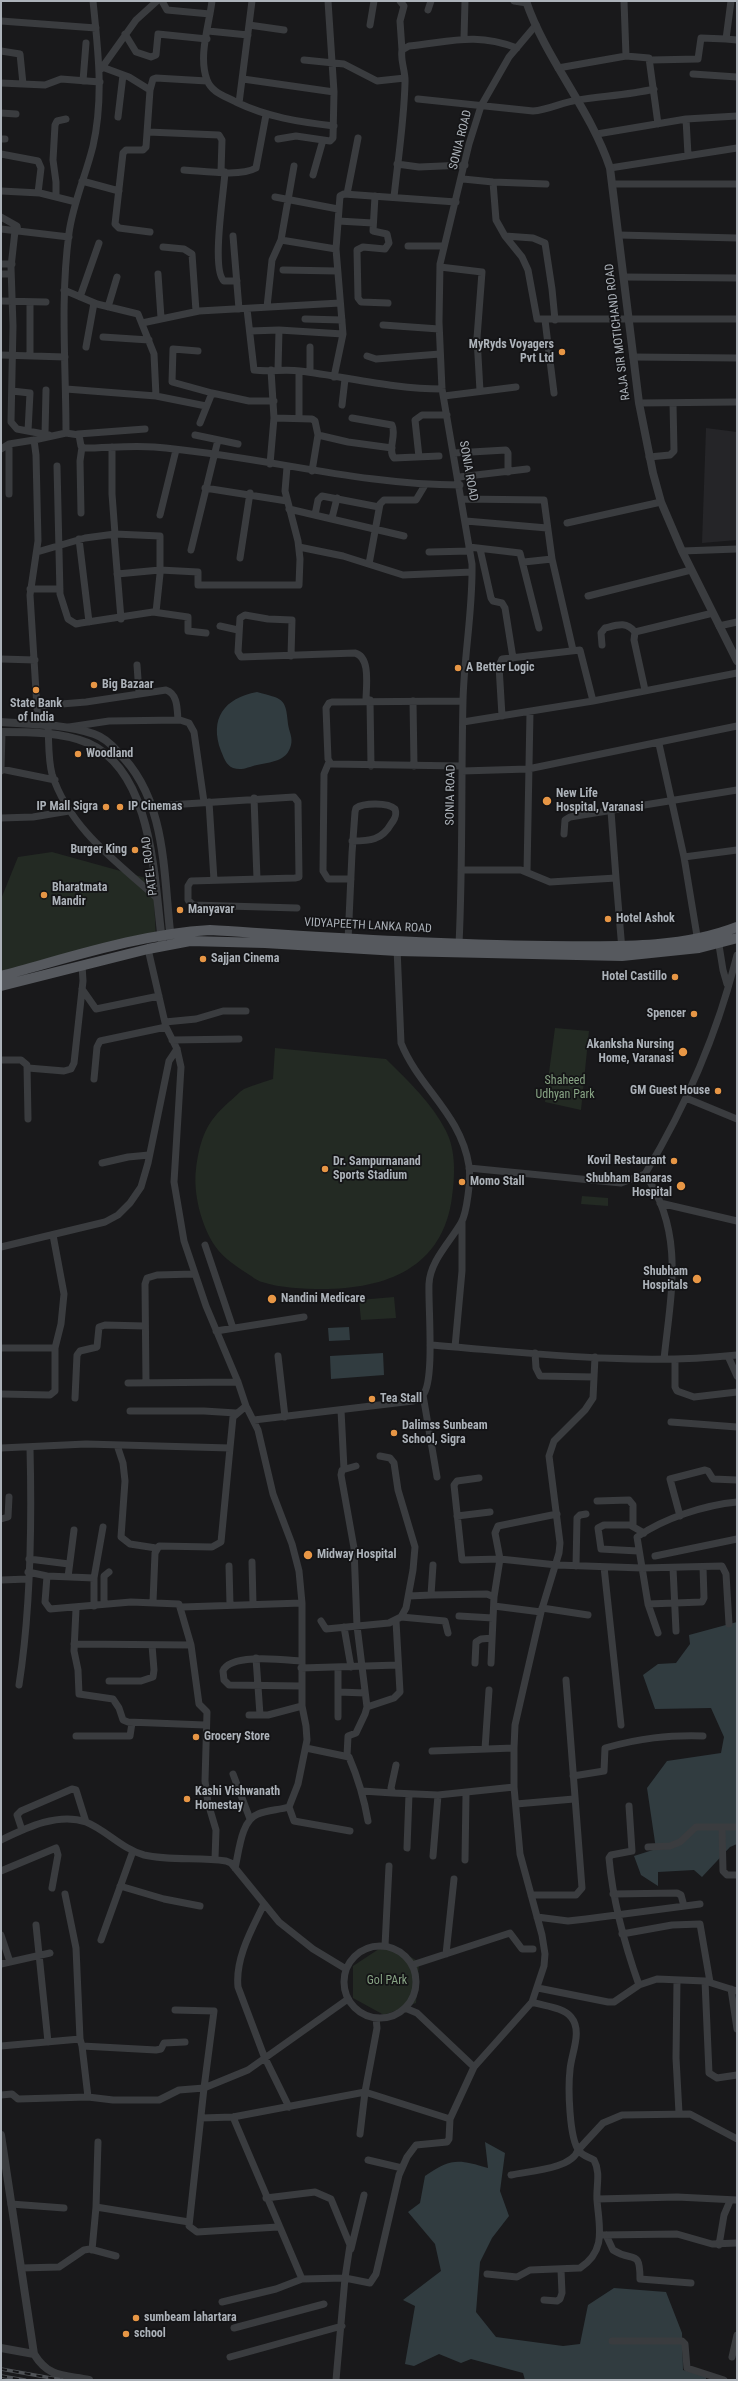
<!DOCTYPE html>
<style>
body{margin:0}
#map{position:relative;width:738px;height:2381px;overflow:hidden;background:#19191b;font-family:"Roboto Condensed",sans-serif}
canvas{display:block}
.frame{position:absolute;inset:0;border:2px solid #acb2b9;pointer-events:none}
</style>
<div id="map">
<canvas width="738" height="2381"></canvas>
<div class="frame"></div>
</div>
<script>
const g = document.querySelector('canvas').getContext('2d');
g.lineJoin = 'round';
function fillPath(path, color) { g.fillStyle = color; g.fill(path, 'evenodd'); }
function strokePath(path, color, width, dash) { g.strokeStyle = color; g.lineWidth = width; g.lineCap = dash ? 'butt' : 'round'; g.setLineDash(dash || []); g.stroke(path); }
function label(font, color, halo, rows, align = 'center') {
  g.font = font + ' "Roboto Condensed",sans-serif'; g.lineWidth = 3.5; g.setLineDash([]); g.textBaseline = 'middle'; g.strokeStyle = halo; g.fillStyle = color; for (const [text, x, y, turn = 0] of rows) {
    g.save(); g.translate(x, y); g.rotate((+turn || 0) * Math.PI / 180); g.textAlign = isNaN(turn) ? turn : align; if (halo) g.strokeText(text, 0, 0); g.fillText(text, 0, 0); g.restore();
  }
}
const built = new Path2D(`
 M706,428L737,432V540L702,543Z`);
const green = new Path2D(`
 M52,852L153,880L156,939L1,972V899L18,857Z
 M555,1028L589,1031L581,1110L545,1102Z
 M275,1048L386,1059C408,1081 432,1103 446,1131C456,1150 455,1176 452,1197C443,1268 386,1289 322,1289C303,1289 281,1288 262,1282C257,1281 252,1276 248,1274C236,1266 223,1258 215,1246C201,1225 193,1193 196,1169C200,1139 206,1122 229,1102C234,1098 239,1092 244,1089C253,1085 264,1082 273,1079Z
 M582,1196L608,1198V1206L581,1204Z
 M394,1297L396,1318L361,1320L359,1300Z
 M388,1943L419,1962L416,2003L384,2015L353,1998V1966Z`);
const water = new Path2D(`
 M257,692C282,699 286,697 288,724C289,732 293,737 291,745C287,762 270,762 257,765C248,767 242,771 233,768C226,765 224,758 221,751C209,719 224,698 257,692Z
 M349,1327L350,1340L329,1341L328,1328Z
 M383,1353L384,1375L331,1379L330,1356Z
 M737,1622V1844L730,1847L702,1877L694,1870L658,1872V1886L641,1875L634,1856L656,1849L647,1788L667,1761L721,1753L724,1737L711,1708L655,1709L643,1675L658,1664L676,1663L690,1644L689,1635Z
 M485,2142L505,2153L500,2191L509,2216L492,2238L480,2262L476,2312L496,2337L563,2346L580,2344L588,2305L614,2288L666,2292L682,2333L683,2370L706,2376V2380H525L523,2373L471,2359L461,2363L439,2354L414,2366L405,2364L415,2306L403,2300L441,2271L435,2244L408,2212L420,2203L425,2176C451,2158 458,2159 488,2168Z`);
const minor = new Path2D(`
 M162,1L167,10L210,14
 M212,1C209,26 198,56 207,80C212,93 225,96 236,102C267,117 299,122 334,126
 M400,1L404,6L400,21L402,50
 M514,1L527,3
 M624,1L626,56
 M731,1L726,39L737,40
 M428,10L431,1
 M1,21L96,28
 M249,25L284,30
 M370,25L374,1
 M208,31L248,35
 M125,34L136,52L151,57L156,55L158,34L207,39
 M464,38L465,1
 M1,51L20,54L23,84
 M304,60L344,64L377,81L405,78
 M651,60L698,59L701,38L726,39
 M102,67L129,77L150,90
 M558,68L626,56L649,58L658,124
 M101,69L136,20L157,1
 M693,74L737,77
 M243,79L334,92
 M83,81L86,43
 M1,83L45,85L61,79L100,82
 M418,99L533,111C549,110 562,102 578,100C603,96 629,95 654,89
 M239,103L252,1
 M1,113L16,114
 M118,117L123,75
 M148,132L219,135L222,140L221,172
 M597,134L686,119
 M1,139H5
 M278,139L296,136L330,141L333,138L334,92L328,1
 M1,154L38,161L41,168L38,193
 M688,155L686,119L737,116
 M397,164L419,167L465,165
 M610,168L737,148
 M184,170C203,171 240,177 256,168L266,115
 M225,172C224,191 211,270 224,281H237
 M313,175L323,140
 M463,179L493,182L546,184
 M82,181L119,191
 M493,182L496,220L505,236L533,238L545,243L552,289L555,320
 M612,184H737
 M1,191L40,193L76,202
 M347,194L358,138
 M375,196L373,231L387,234L389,243L385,249L363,247L357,250L358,298L361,302L388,303
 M56,197V182L53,160L55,125L57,121L66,119
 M275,197L338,209
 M394,197C398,159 404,122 405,83C406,72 400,61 402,50L409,46C450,42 475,32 517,48
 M1,217L17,226L18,231
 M338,221L373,223
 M1,229L69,237
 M15,231L11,267L13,326L11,422L17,429L49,435
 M150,232L119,228L115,224L123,153L126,150H143L146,147L150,90L153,79L156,78L207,81
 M619,235L737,238
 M233,236L239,309
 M505,236L522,257L528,270L537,319H737
 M281,240L336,249
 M408,246H444
 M163,247L184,249L192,254L196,311
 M1,264H12
 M440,267L482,272L477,338L480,391
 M283,270L337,271
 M1,274H11
 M158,274L161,318
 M624,277L737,278
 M64,290L97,304L138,314L154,354L156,396
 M80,297L99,243
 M1,301L46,302
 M30,302V355
 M108,307L117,277
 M267,307L272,260L281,240L294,166
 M247,309L254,370C269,372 285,369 300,371C348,377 394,389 442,389
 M305,319L342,320
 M545,320L554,393
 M142,323L199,311L340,303
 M383,325L439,329
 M250,331L279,330L343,334
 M103,337L149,340
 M86,347L94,303
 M310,347V372
 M198,351L173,349L172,382L212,393
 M1,355L65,357
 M367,356L376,359L440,354
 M633,357L737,358
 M278,370L279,330
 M299,371V418
 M334,377L343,334L336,249L340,196L344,194L456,202
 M66,389L156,396L206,406
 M12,391L30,393L28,431
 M444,396L516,387
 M639,403L737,402
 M342,405L345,379
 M274,418L312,419L315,421L318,435L348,442L392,448
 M352,418L392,425C397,435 387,450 394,458L439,456
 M200,423L212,393L249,401H274
 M66,433L79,435L81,446L84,448C107,448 131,445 154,447C257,455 357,485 460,485
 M45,434L46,390
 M78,434L145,429
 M195,435L238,444
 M112,447V494L115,534
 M1,449L9,444L34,440
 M454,453L506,450L508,453V472
 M419,457L415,420L422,415H447
 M649,457L670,455L674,451L673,403
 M270,464L274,418L271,370
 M57,466L60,594L68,619L76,624L81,623L153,612L188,617V631L206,633
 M312,471L318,435
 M459,477L527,469
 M205,488L287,501
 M9,494V444
 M462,499L544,500L552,559L573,650
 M289,509L404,536
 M81,513L80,461L82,447
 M160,515L176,450
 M315,515L318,500L322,496L379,507
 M332,518L337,498
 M466,521L547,528
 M567,523L661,502
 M114,534L121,619
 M79,539L89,622
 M299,547L343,556L403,575L472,572
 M469,547L520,553L539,628
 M480,549L491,598L493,601L502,603L505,608L513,658
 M191,550L218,440
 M682,551L737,549
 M37,552L85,538L115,534L160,536V574L156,612
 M429,552L470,551
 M240,558L250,493
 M524,562L552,559
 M369,564L380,504L384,500H416L425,485
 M117,574L160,570L198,572V585H299L300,559L298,541L285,491L287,467
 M30,589H60
 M588,596L691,570
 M220,626L238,630
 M719,626L737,622
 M602,645L601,633L605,628C617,625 626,621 635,632
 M291,656L292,620L268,619L245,615L240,618L238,652L241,657L355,653C371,657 366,687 366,700
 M1,659L35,660
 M137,665L139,693
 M645,690L634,640L635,632L713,613
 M370,700L371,766
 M413,701L414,766
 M37,706L86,702L166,690C178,694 177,709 178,720
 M502,716L499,666L502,659L580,650L593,701
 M463,722L593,701L737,673
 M38,724L30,595L38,541L36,455L34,440L66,433C66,366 60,300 69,233C73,203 86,175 93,146C104,97 98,50 93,1
 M48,726C49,742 48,759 52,774C69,828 117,862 157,898
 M69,727L109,721L180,720L189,723L194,732L204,802
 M659,744L684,857L698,942
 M329,762L324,774L323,871L328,879H351
 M462,766L331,764L328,759L326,708L329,703L332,702L463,701
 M1,769L55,780
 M1,771L2,732
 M462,771L528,769L737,726
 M254,798L257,879
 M209,802L214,880
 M153,806L294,797L298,802L299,877L295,878L191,881L188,886V900L193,905L297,908
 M1,818L33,817L69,811
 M564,834L565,820L570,817L737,790
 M684,857L737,850
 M461,870H521L550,882L616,878L611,811
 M527,872L530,712
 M616,878L622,950
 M718,939L723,970L727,984
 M348,941L352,853L355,812L356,808C363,803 388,802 395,809C397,815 395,819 391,824C382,840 370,841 352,841
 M459,944C463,863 461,782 463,701C464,655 473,610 472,564L442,389L439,322L440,264L469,144L481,106L509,57L536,25
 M148,949L166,1027L177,1049L181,1067L174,1182L184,1241L206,1306L238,1382L246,1406L258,1430L273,1494L292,1544L299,1571L302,1603V1706L306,1726L307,1740L298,1784L289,1807C279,1810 267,1810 258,1814C241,1820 239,1852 235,1868
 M82,989L96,1009L159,996
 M165,1022L196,1019L223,1011H246
 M172,1040L239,1039
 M1,1060H21L27,1065L28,1119
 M28,1068L64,1071L71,1069L74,1063L83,981L82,965
 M94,1079L97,1047L100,1041L166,1027
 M686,1098L737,1119
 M102,1163L128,1157L149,1155
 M469,1168L621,1183L645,1174
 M660,1203L737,1221
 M205,1245L233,1328
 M1,1247L105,1222L118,1215L130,1203L141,1187L148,1163L169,1061L177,1049
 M216,1331L304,1317
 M430,1345C532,1353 635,1366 737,1355
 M455,1347L462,1271V1222
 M1,1348H55
 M535,1353L536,1368L540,1376L594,1377
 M278,1356L285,1417
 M728,1356L737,1376
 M664,1359C671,1293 685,1233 645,1174C686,1106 718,1032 737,955
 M675,1359V1387L677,1391L694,1397L737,1392
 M128,1383L238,1382
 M146,1383L145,1284L147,1278L157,1275L194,1274
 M1,1394L50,1395L55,1391V1348L61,1324L64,1294L53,1235
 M423,1395L437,1477
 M75,1398L77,1355L80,1351L97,1347L99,1327L105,1325L145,1326
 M341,1410L344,1469
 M130,1411H204L236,1413
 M254,1420L413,1401C416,1400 421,1399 423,1395C435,1381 428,1305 429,1284C430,1261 450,1242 461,1223C467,1213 471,1178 469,1166C461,1114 419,1088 401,1043L397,948
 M671,1422L737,1427
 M117,1445L123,1463L125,1481L121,1537L130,1544L156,1548
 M1,1448L86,1444L230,1448L233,1417L246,1406
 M479,1478L457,1481L454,1485L462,1560L500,1559L557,1565L642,1568L722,1566L726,1574L729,1624
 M597,1501L629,1500L633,1505V1526
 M457,1516L490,1512
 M680,1516L670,1479L705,1470L708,1471L713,1479L737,1480
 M1,1519L8,1517L9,1497
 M638,1551L601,1549L598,1528L604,1525H630L644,1533
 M655,1556L737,1539
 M29,1559L69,1564
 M252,1562L253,1604
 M433,1565L431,1595L487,1594L494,1597L491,1663
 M229,1566L230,1605
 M576,1566L577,1518L580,1515L586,1514
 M604,1567L621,1725
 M673,1568L676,1631
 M28,1572L47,1576L94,1578
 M47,1576L45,1602L50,1609L131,1602L179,1604L191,1645L74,1644
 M68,1577L74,1530
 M1,1580L28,1579
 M409,1596L431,1595
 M494,1597L500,1559L495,1533L498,1526L557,1514
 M153,1602L155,1553L159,1546L212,1547L221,1542L230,1448
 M104,1604V1576L109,1572
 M648,1604L702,1602L704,1598L703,1567
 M94,1606V1578L103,1527
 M494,1606L541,1612
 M182,1607L302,1603
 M542,1608L588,1615
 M76,1609L74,1651L78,1670L79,1694L113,1699L119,1708L123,1720L128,1722L205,1725
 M459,1616L493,1618
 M401,1617L445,1621L448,1633
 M321,1621L326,1629L389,1623L401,1617L406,1608L413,1570L415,1547L398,1490L394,1463L390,1458L380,1456
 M344,1627L351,1667
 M658,1633L648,1604L637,1537C664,1518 705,1505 737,1502
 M191,1645L199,1704L207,1712L205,1781L208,1803L216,1830L215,1859
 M256,1658L260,1715
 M301,1661C285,1660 230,1653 223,1671L224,1680L229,1685L301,1686
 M475,1663L476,1642L481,1639L492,1638
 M301,1668L398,1665
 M109,1681H141L153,1677L154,1670L152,1645
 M19,1685C31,1608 32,1526 30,1448
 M339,1692L365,1693
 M367,1707L394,1698L400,1692L396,1621
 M249,1715H268L302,1706
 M338,1717V1668
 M76,1736H130L132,1723
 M306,1748L349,1757C358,1778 364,1798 368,1821
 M485,1749L489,1690
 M432,1751L514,1748
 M347,1756L348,1736L356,1733L365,1714L367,1707L357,1626L354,1548L341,1475L342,1470L356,1466
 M396,1765L391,1788L393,1793L438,1795L514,1787
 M233,1774L250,1819
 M573,1776L604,1771L605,1748C640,1738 668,1735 703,1736
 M362,1791L393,1793
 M516,1804L574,1799
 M629,1806L632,1851L611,1855L609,1858C613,1902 624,1943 639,1985
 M289,1807L294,1821L350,1831
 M722,1827L723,1871L727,1875H737
 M22,1830L17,1815L21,1811L72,1789L76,1790L86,1822
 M1,1840C26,1828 58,1812 86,1822C106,1830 122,1849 144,1855C171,1861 199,1857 226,1861L231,1863L279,1922L313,1949L346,1969
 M648,1847L670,1846L680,1842L696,1827H737
 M407,1848L409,1794
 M433,1856L438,1795
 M465,1860L466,1794
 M1,1871L56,1848L58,1855L52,1888
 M120,1886L164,1899L200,1906
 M65,1894L76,1948L80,2039
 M613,1894L677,1893L681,1895L684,1906
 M531,1895H576L582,1888L566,1680
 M264,1904C252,1929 235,1958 238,1987L264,2056L289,2107
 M537,1917L568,1921L586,1919L700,1904
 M36,1925L48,2042
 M622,1934L672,1925L700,1924L710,1982
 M1,1935L10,1962
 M101,1940L133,1851
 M344 1982a36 36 0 1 1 72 0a36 36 0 1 1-72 0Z
 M385,1946L389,1866
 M446,1954L454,1879
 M1,1964L50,1953
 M412,1965L510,1933L522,1949H533
 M677,1980L676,2058L679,2113
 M705,1981L709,2073L717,2078L737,2075
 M538,1988L608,2002H614L639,1985L657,1979L705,1981L737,1991
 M731,1989L737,2029
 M405,2008L417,2013L474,2067
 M1,2046L80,2039L82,2046L156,2050L161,2049L164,2043L185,2042
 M1,2095L12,2094L18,2099L88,2097L82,2046
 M88,2097L113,2100H159L179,2090L204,2088L214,2011L175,2010
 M233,2117L302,2279L345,2278L336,2380
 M201,2118L233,2117L365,2092L377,2028L376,2018
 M360,2134L365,2092L450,2119L474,2067L532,2002L544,1966L545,1954L542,1935L520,1854L514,1787V1748L515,1725L520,1703L541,1612L559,1553L560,1543L549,1456L554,1441L585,1410L593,1398L595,1357
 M98,2142L96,2207L189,2222
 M368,2160L402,2168
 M511,2175C529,2171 572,2169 578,2150L603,2123L622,2115L690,2114L737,2139
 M266,2198L315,2192L331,2199L350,2245L345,2278L370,2283L376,2274L399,2175L407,2157L416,2145L447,2142L449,2139L450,2119
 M597,2199L677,2197L737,2200
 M11,2204L64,2208
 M278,2227L197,2232L189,2226L204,2088L248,2070L348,1999
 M601,2235L677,2234L712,2244L737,2243
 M606,2235L613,2250C633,2263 640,2248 640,2279L691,2283
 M719,2245L724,2215L730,2201
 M351,2249L364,2195
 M92,2250L96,2207
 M21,2268L59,2267L84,2250L90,2249L116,2256
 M487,2274L517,2277L530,2270L580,2268C607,2250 599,2227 597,2200C596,2186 601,2173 594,2160C589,2157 583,2156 579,2151C569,2138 568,2087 570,2070C571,2054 583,2031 571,2017C563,2007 543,2006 532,2002
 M544,2300L557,2301L560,2299L562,2293L561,2270
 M222,2302L276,2289L302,2279
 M234,2328L324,2304
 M612,2341H682L685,2344L687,2368L724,2380
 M230,2357L342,2326
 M732,2357L737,2335`);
const tertiary = new Path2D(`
 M526,1C546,60 590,108 610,168L639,403L653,473L661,502L682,551L737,661
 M1,722C32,724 64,724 94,734C103,737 112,745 118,752C168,800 163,876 171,940
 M1,732C29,732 62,732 88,743C154,772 154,882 162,941
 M1,2135L34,2354C49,2378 63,2375 89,2380
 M1,2348L34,2354`);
const primary = new Path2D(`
 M1,976C69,958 139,934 210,930C323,937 436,945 548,946C610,946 678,950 737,927
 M1,986L148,949L190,941L265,943L397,951L622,956L699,948L737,938`);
const rail = new Path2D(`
 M1,2369L62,2380
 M1,2376L25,2380`);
const markers = [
 [562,352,4,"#e79645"],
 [458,668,4,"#e79645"],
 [94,685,4,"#e79645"],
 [36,690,4,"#e79645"],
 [78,754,4,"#e79645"],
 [547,801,5,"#e79645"],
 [106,807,4,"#e79645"],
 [120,807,4,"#e79645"],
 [135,850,4,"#e79645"],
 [44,895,4,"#e79645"],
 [180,910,4,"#e79645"],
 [608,919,4,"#e79645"],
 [203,959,4,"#e79645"],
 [675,977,4,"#e79645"],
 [694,1014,4,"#e79645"],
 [683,1052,5,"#e79645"],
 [718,1091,4,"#e79645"],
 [674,1161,4,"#e79645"],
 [325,1169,4,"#e79645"],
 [462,1182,4,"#e79645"],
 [681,1186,5,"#e79645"],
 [697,1279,5,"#e79645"],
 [272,1299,5,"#e79645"],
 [372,1399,4,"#e79645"],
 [394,1433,4,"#e79645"],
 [308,1555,5,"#e79645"],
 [196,1737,4,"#e79645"],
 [187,1799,4,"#e79645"],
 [136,2318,4,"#e79645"],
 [126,2334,4,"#e79645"]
];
const streetNames = [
 ["SONIA ROAD",461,140,-76],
 ["RAJA SIR MOTICHAND ROAD",618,332,-97],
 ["SONIA ROAD",468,471,80],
 ["SONIA ROAD",451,795,-89],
 ["PATEL ROAD",150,866,-97],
 ["VIDYAPEETH LANKA ROAD",368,926,3]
];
const poiNames = [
 ["MyRyds Voyagers",554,345,"right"],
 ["Pvt Ltd",554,359,"right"],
 ["A Better Logic",466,668],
 ["Big Bazaar",102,685],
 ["State Bank",36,704,"center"],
 ["of India",36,718,"center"],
 ["Woodland",86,754],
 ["New Life",556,794],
 ["Hospital, Varanasi",556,808],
 ["IP Mall Sigra",98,807,"right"],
 ["IP Cinemas",128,807],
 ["Burger King",127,850,"right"],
 ["Bharatmata",52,888],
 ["Mandir",52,902],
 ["Manyavar",188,910],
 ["Hotel Ashok",616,919],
 ["Sajjan Cinema",211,959],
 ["Hotel Castillo",667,977,"right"],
 ["Spencer",686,1014,"right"],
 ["Akanksha Nursing",674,1045,"right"],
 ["Home, Varanasi",674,1059,"right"],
 ["GM Guest House",710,1091,"right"],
 ["Kovil Restaurant",666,1161,"right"],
 ["Dr. Sampurnanand",333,1162],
 ["Sports Stadium",333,1176],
 ["Shubham Banaras",672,1179,"right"],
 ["Hospital",672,1193,"right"],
 ["Momo Stall",470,1182],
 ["Shubham",688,1272,"right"],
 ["Hospitals",688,1286,"right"],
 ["Nandini Medicare",281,1299],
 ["Tea Stall",380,1399],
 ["Dalimss Sunbeam",402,1426],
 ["School, Sigra",402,1440],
 ["Midway Hospital",317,1555],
 ["Grocery Store",204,1737],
 ["Kashi Vishwanath",195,1792],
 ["Homestay",195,1806],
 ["sumbeam lahartara",144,2318],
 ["school",134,2334]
];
const parkNames = [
 ["Shaheed",565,1081],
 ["Udhyan Park",565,1095],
 ["Gol PArk",387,1981]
];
fillPath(built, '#252528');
fillPath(green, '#232a23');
fillPath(water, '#313c40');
strokePath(minor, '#3a3c3f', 7);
strokePath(tertiary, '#3a3c3f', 8);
strokePath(primary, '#56595e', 10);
strokePath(rail, '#4f5256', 3.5);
strokePath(rail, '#141416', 2, [6]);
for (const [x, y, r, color] of markers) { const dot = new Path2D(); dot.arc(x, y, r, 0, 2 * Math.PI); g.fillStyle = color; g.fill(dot); strokePath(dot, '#141416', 1.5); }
label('12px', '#acb2b9', '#141416', streetNames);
label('bold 12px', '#acb2b9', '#141416', poiNames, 'left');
label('12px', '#87a384', '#141416', parkNames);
</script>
